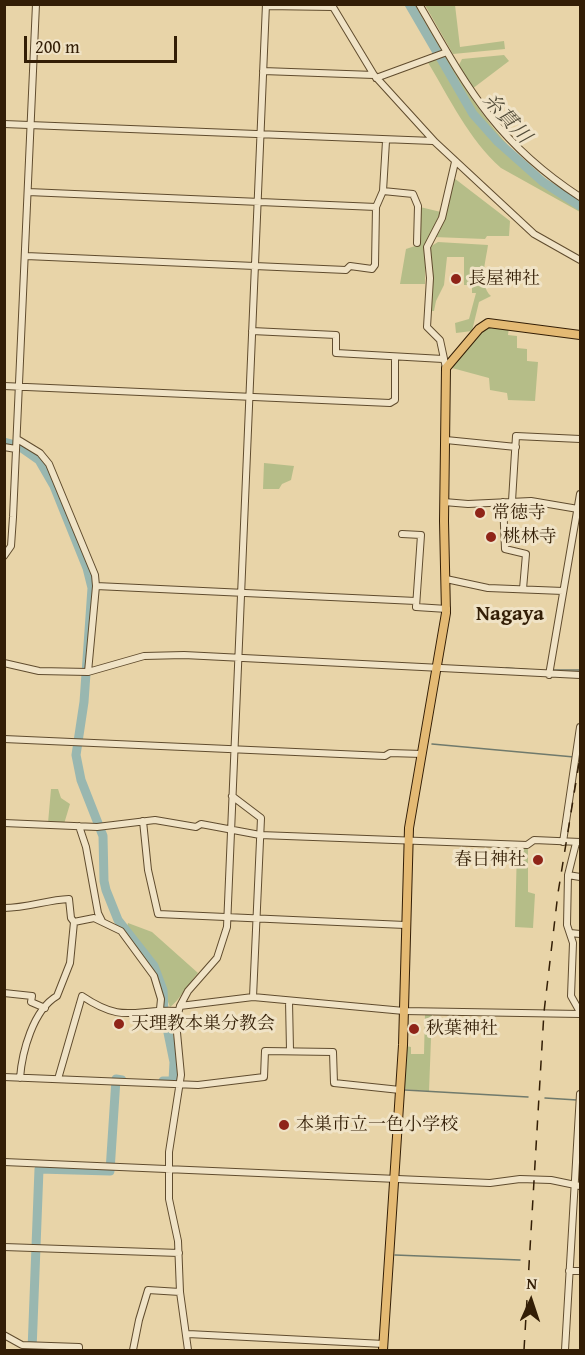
<!DOCTYPE html>
<meta charset="utf-8">
<style>
body{margin:0}
#map{position:relative;width:585px;height:1355px;overflow:hidden;background:#e8d4a8;font-family:"Gentium Book Plus",serif}
canvas{display:block}
.frame{position:absolute;inset:0;border:6px solid #331e06;pointer-events:none}
.north{position:absolute;left:501px;top:1271px;width:60px;height:60px;-webkit-text-stroke:4px #f0e3c6;paint-order:stroke;rotate:3deg;font-size:16px;font-weight:700;line-height:24px;text-align:center;color:#331e06}
.north::after{content:'';display:block;margin:auto;width:21px;height:27px;background:#331e06;clip-path:polygon(50% 0,100% 100%,50% 72%,0 100%)}
.scale{position:absolute;left:24px;top:36px;width:153px;height:27px;box-sizing:border-box;border:3px solid #331e06;border-top:0;padding-left:8px;font-size:18px;line-height:21px;white-space:nowrap;color:#331e06;-webkit-text-stroke:4px #f0e3c6;paint-order:stroke}
</style>
<div id="map">
<canvas width="585" height="1355"></canvas>
<div class="frame"></div>
<div class="north">N</div>
<div class="scale">200 m</div>
</div>
<script>
const g = document.querySelector('canvas').getContext('2d');
g.lineJoin = 'round';
function fillPath(path, color) { g.fillStyle = color; g.fill(path, 'evenodd'); }
function strokePath(path, color, width, dash) { g.strokeStyle = color; g.lineWidth = width; g.lineCap = dash ? 'butt' : 'round'; g.setLineDash(dash || []); g.stroke(path); }
function label(font, color, halo, rows, align = 'center') {
  g.font = font + ' "Gentium Book Plus","Noto Serif JP",serif'; g.lineWidth = 6; g.setLineDash([]); g.textBaseline = 'middle'; g.strokeStyle = halo; g.fillStyle = color; for (const [text, x, y, turn = 0] of rows) {
    g.save(); g.translate(x, y); g.rotate((+turn || 0) * Math.PI / 180); g.textAlign = isNaN(turn) ? turn : align; if (halo) g.strokeText(text, 0, 0); g.fillText(text, 0, 0); g.restore();
  }
}
const green = new Path2D(`
 M406,5H415C449,61 487,135 541,176C554,185 568,193 580,201V212L501,168C469,140 449,97 427,61L437,58Z
 M425,5H455L460,47L504,41L505,49L453,54Z
 M504,55L509,61L472,89L459,65L462,59Z
 M454,178L510,221L509,236H487L485,239L434,237Z
 M420,207L441,212L425,244V284H400L406,249L418,245Z
 M438,242L488,245C486,261 478,284 491,296L479,302L472,331L456,333L455,323L469,319L476,293H472V285H464V257H447L444,285L436,301L434,311H430L428,248Z
 M489,326L509,327L508,335L517,336V348L527,349V361L538,362L535,401L508,400L507,393L490,390L489,378L452,368L473,339Z
 M264,463L294,466L291,480L282,484L279,489H263Z
 M51,789H58L61,798L70,804L64,824L48,823Z
 M517,847H528V892L535,894L533,928L515,927Z
 M128,923L152,932L198,973C191,981 177,1003 170,1007L153,962L133,939L127,927Z
 M425,1013H432L429,1091L403,1089L406,1046L411,1047V1054H424Z`);
const stream = new Path2D(`
 M506,668L532,670
 M551,670H580
 M432,744L574,757
 M405,1090L528,1097
 M545,1098L577,1100
 M395,1255L520,1260`);
const river = new Path2D(`
 M409,4L473,114L498,142L543,182L580,206
 M4,442L19,446L39,460L54,486L87,568L92,588L84,702L76,755L81,780L103,836L104,881L106,890L118,920L154,966L163,990L164,1013L174,1062L173,1081H163
 M32,1350L39,1169L110,1171L116,1079L122,1080`);
const minor = new Path2D(`
 M419,4C468,89 496,142 580,197
 M266,6L333,7L374,75L435,142L534,234L580,260
 M263,71L374,75
 M376,78L447,52
 M4,124L433,141
 M383,191L413,194L418,206L417,243
 M28,192L376,207
 M26,256L346,270L350,266L372,269L375,265L376,207L383,191L386,141
 M252,331L336,335V353L443,359
 M446,368L440,340L427,327L430,278L427,247L442,218L455,162
 M4,386L390,403L395,400V358
 M17,439L40,453L49,464L95,575L96,586L88,672
 M446,440L516,447
 M4,447L16,449
 M512,501L516,436L580,439
 M444,502L468,504L531,501L578,509
 M503,502L505,549L526,554L523,589
 M402,534L421,535L416,607L447,609
 M4,556L11,546L13,517L36,4
 M446,579L488,588L563,591
 M96,586L416,601
 M4,663L39,671L88,672L144,656L184,655L580,675
 M549,675L580,494
 M4,739L385,756L390,753L422,754
 M232,796L261,818L253,997
 M143,821L148,870L158,914L405,925
 M4,823L97,827L155,820L196,827L201,824L260,835L527,845L534,840L580,842
 M79,826L86,847L98,913L102,921
 M563,842L580,727
 M576,843L568,875L567,925L573,943L571,996L580,1012
 M568,875L580,877
 M4,908C28,908 46,900 69,899L71,918L74,922L70,963L57,996C33,1010 22,1052 20,1078
 M74,922L94,918L121,931L154,976L161,999L160,1009
 M570,933L580,934
 M4,993L32,996L31,1002L45,1008
 M289,1001L290,1050
 M180,1006L253,997L404,1011L580,1014
 M4,1077L198,1085L264,1077L265,1051L333,1052L334,1083L400,1090
 M58,1079L82,996C125,1025 134,1008 178,1011
 M4,1162L490,1183L520,1179L551,1180L580,1186
 M4,1247L179,1253
 M569,1271H580
 M188,1334L384,1344
 M4,1335L22,1345L79,1347V1350
 M133,1350L139,1320L148,1290L180,1292
 M188,1350L180,1292L178,1241L169,1199V1152L181,1075L176,1022L180,1006L188,991L217,958L227,927L266,4
 M565,1350L580,1094`);
const major = new Path2D(`
 M383,1350L403,1045L409,828L446,613L444,521L446,368L479,329L488,323L580,335`);
const rail = new Path2D(`
 M524,1350L544,1012L558,893L580,757`);
const markers = [
 [456,279,6,"#8f2418"],
 [480,513,6,"#8f2418"],
 [491,537,6,"#8f2418"],
 [538,860,6,"#8f2418"],
 [119,1024,6,"#8f2418"],
 [414,1029,6,"#8f2418"],
 [284,1125,6,"#8f2418"]
];
const poiNames = [
 ["長屋神社",468,279],
 ["常徳寺",492,513],
 ["桃林寺",503,537],
 ["春日神社",526,860,"right"],
 ["天理教本巣分教会",131,1024],
 ["秋葉神社",426,1029],
 ["本巣市立一色小学校",296,1125]
];
const waterNames = [
 ["糸貫川",506,119,47]
];
const quarterNames = [
 ["Nagaya",510,615]
];
fillPath(green, '#b5bd88');
strokePath(stream, '#707a6c', 1.5);
strokePath(river, '#99b7b0', 9);
strokePath(minor, '#604c2e', 8);
strokePath(major, '#331e06', 10);
strokePath(minor, '#f0e3c6', 6);
strokePath(major, '#e4ba74', 8);
strokePath(rail, '#331e06', 1.5, [10, 10]);
for (const [x, y, r, color] of markers) { const dot = new Path2D(); dot.arc(x, y, r, 0, 2 * Math.PI); g.fillStyle = color; g.fill(dot); strokePath(dot, '#f0e3c6', 2); }
label('18px', '#331e06', '#f0e3c6', poiNames, 'left');
label('italic 20px', '#524c39', '#f0e3c6', waterNames);
label('bold 21px', '#331e06', '#f0e3c6', quarterNames);
</script>
